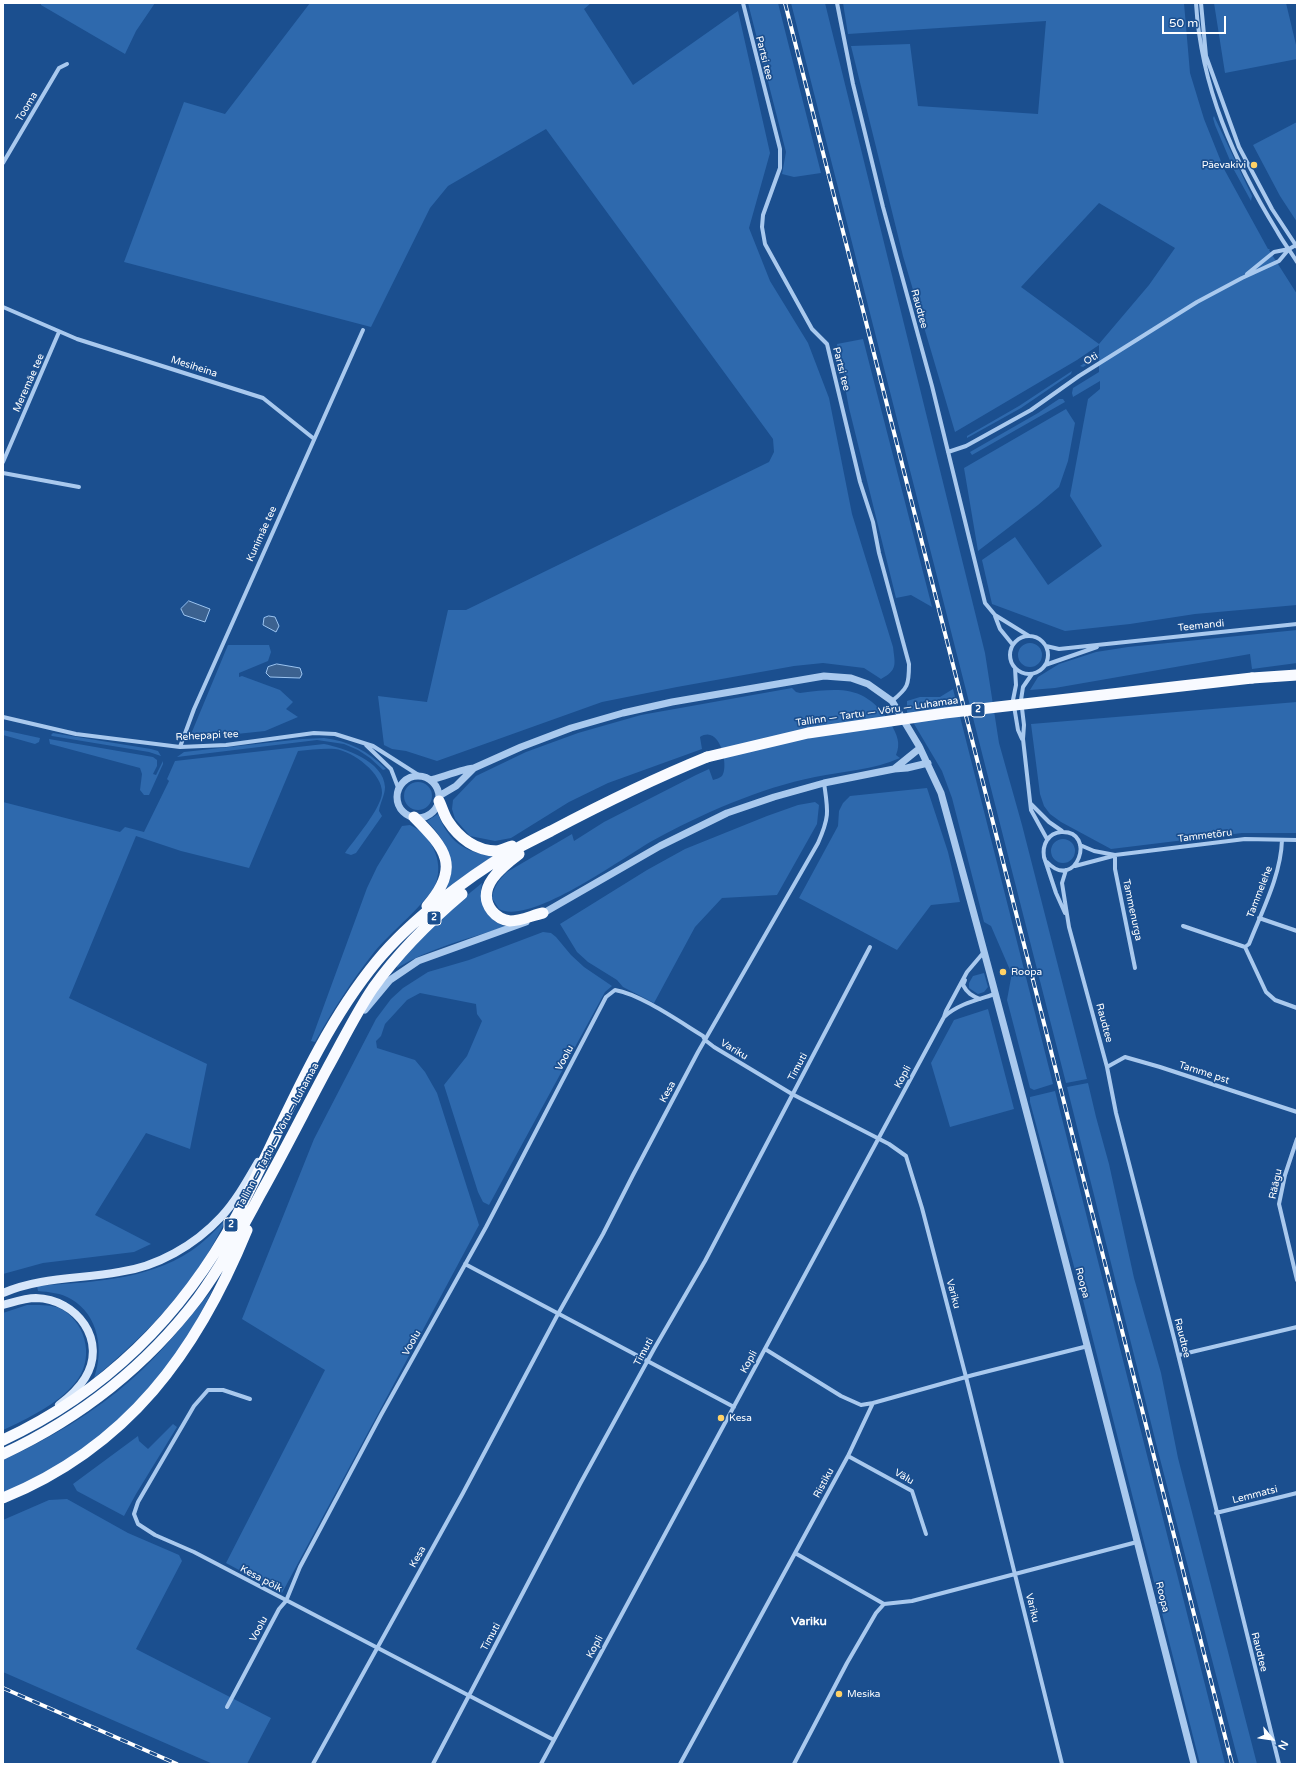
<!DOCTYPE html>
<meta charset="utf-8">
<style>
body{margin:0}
#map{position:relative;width:1300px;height:1767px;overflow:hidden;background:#1b4f8f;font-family:"Varela Round",sans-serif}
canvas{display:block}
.frame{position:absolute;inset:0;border:4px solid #fff;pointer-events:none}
.north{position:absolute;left:1252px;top:1719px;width:40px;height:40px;-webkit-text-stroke:3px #1b4f8f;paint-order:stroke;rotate:119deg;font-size:11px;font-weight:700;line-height:16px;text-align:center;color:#fff}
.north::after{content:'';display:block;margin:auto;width:14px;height:18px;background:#fff;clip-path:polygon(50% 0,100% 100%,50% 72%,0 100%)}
.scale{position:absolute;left:1162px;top:16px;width:64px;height:18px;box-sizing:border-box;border:2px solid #fff;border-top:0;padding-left:5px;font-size:12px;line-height:14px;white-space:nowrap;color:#fff;-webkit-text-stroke:3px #1b4f8f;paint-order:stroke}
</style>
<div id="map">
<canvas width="1300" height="1767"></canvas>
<div class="frame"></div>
<div class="north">N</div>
<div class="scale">50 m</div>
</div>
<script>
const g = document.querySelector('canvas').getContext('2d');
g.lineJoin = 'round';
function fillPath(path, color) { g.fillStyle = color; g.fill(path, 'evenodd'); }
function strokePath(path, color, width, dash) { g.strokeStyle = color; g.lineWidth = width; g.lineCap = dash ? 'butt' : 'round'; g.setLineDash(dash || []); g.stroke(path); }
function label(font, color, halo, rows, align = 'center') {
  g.font = font + ' "Varela Round",sans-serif'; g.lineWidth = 3.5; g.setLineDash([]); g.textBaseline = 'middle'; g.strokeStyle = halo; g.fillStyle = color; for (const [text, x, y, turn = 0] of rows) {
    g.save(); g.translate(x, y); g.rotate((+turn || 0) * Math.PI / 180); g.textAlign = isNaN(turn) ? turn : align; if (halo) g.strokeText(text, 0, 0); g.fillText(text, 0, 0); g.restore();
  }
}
const green = new Path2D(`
 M41,3H155L136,31L125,54L41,5Z
 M310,3H591L584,9L633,85L738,11L770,153L749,228L770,281L808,343L829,398L852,514L893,647C895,664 898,670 881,679L864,668L823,663L794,666L677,687L602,702L437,761L406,751L392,749L384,745L378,696L427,702L448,610H466L769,462L774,452L773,439L546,129L448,186L430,208L371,327L124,262L184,102L225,114Z
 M748,3H778L821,173L794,177L782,174L786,152Z
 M791,3H825L985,653L999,743L1022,825L1087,1079L1066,1083Z
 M843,3H1184L1190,73L1204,119L1224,169L1268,249H1270L1269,250L1297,294V605L1195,614L1130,624L1065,631L992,604L982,560L1015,537L1048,585L1102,546L1070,496L1088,399L1100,389V381L1073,397L1072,393L1073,388L1099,372V357L1083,367L1080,366L1099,354V345L1077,360L955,432L903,256L851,46L910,44L918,106L1038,114L1046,21L848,34ZM1099,203L1175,248L1149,285L1099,344L1021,287Z
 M1214,3H1286L1297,49V59L1225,73Z
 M1214,116L1252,196L1251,201L1234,170L1215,125L1213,118Z
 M1297,122V222L1280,196L1253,145Z
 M863,339L932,607L911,595L896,598L849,408L837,344Z
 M1072,371L1071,374L1021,408L967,438V436L1019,406Z
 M1059,399H1063L1065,402L972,455L970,452L1038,413Z
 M1066,409L1075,423L1068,461L1059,487L1038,505L978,551L964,468Z
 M1297,630V663L1252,669L1250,654L1055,688L1030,690L1038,677L1059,664L1096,652L1128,647Z
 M1018 655a12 12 0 1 1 24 0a12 12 0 1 1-24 0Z
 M228,645H269L271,652L268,661L239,673V677L242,676L280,690L293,702L286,709L298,717L265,731L189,739Z
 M792,688L796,692L800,693C843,688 865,685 891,724C897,735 901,743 896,755L900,758C873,770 844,771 815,777C760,788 701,814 652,841C622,858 530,926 499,909L492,898C494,886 499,880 507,872L572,834L574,841L604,822L696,775L709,769L713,780C716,779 720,778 722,776C729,768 721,724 700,737L702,749L608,783L569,802L511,838L495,841L470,836L455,819L452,809L453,800L476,776L526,752L578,733L641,715Z
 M953,689L1053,1084L1034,1090L1030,1088L1007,1000L1011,978L1010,970L991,926L984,922L952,798L942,771L907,712V701L920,697H940Z
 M1297,702V833H1242L1111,849L1061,822L1050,814L1044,806L1040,794L1031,724Z
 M3,730L40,738L39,742L35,744L3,735Z
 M53,733L151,749L158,751L161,756L149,752L52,736L51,735Z
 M324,738C349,741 368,751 386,769L383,770L370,758L358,750L344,744L317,740L177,757L184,752L302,739Z
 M49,739L153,757L157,760V766L153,774L156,775L163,761V764L149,795H144L140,790L142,774L140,768L54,745L50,744Z
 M324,744C344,748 384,761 385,787C385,795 380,803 379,811L382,816L356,853L351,855L345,853C354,840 381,809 382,793C383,774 353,751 335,749C323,748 310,750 298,751L249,868L181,851L136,836L69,998L207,1064L190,1149L146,1133L95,1215L151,1244L134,1252L43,1263L3,1274V802L120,832L125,827L144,832L169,781L167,779L175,761Z
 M404 796a14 14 0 1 1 28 0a14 14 0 1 1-28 0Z
 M927,788L948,852L960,902L931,905L897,950L799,898L838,826L839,811L843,803L850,796Z
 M815,802L819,805L817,824L777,895L722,898L695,927L654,1003L623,987L617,980L588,962L577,952L560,924L647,870L685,849L767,816L798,805Z
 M438,814C449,842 464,852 493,856L447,888C447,884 450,879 451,874C453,852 441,836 427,821Z
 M410,825C431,834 444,861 436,883C429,901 389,934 375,951C352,980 333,1010 315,1042L311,1041L367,888L377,867L402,826Z
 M1051 851a12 12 0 1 1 24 0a12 12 0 1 1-24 0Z
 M482,883C478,903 485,918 504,926V927C467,939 430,948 397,968C400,951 466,896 482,883Z
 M543,932L551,933L556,937L571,955L584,967L612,986L605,992L489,1205L483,1202L478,1192L444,1085L467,1056L482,1021L477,1014L476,1004L420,993L407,1000L385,1024L381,1036L376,1041L377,1048L415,1060L425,1072L437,1093L479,1225L282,1593L226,1563L325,1370L242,1319L314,1139L376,1019L391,999L403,988L428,972L469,960Z
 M984,973L988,987L984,992L978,994L969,988V983L973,976Z
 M988,1009L1014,1109L950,1127L931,1063L954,1020Z
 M1088,1083L1096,1117L1109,1164L1134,1278L1161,1373L1178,1458L1257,1764H1239L1158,1451L1067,1087Z
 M1055,1091L1225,1764H1200L1083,1300L1030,1102V1097Z
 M227,1218C219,1233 211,1249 202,1263C172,1308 135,1344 94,1378C104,1351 99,1315 71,1299C61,1293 49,1292 38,1291L37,1286C88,1282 146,1281 191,1251C204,1242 216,1230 227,1218Z
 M213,1289C201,1313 189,1336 174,1358C148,1396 111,1430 73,1457C53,1472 26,1484 3,1493V1460C49,1439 94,1413 132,1379C162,1353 187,1320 213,1289Z
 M27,1305C39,1305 53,1304 63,1310C88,1326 94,1361 75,1383C58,1404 27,1419 3,1430V1313Z
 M173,1424L177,1427L136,1494L124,1516L77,1491L73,1484L138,1436L139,1441L148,1449Z
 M67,1499L128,1533L179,1555L182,1561L136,1649L271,1718L247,1764H213L3,1672V1520L49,1500Z`);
const water = new Path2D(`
 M189,601L210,609L205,622L184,615L181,609Z
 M269,616L275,617L279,626L276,632L263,625L264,618Z
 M277,664L300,668L302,674L300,678L270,677L266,673L268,667Z`);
const minor = new Path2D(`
 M743,3L780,149V168L763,215L762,227L765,244L812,329L827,344L860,482L873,522L879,553L909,664C909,685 908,688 892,701
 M837,3L853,84L883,207L932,386L985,603L995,615L1029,636
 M1196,3C1201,87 1234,161 1277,231C1283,242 1291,252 1297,262
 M1201,3L1206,56L1239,147L1272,209L1297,247
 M3,163L59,68L67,64
 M1247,274L1274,252L1289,249
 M3,307L77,339L263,398L313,438
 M948,452L966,446L1031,410L1079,376L1197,302L1242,278L1279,261L1289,249L1296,245
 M3,462L59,332
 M3,473L79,487
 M995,616L1000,629L1013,645
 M1010 655a19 19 0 1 1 38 0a19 19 0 1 1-38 0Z
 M1046,646L1059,649L1297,624
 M1045,665L1097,647
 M1015,668L1016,685L1013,700L1018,730L1022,739
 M1032,674L1023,687L1021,700L1024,725L1023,739L1031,810L1047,839
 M3,717L76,734L180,747L226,745L314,733L335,734L373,746L420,776
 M366,745L391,769L399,790
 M180,747L194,709L363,330
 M1031,804L1049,822L1062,831
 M1080,845L1094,851L1115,855L1245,839L1297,840
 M1115,855V869L1135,968
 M1047,862C1076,893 1098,830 1061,832C1048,833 1042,845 1044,857L1056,893L1065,913
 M1075,866L1113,856
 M1066,870L1062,883L1069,927L1107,1067L1116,1113L1175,1342L1279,1764
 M1259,918L1297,931
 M1183,926L1245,947L1266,992L1275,1000L1297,1008
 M1245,947L1249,944C1262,911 1281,875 1282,840
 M965,980L963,985C967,993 972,996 980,999
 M944,1017L946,1011L967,972L984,952
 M1107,1067L1125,1057L1160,1067L1297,1112
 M1297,1139L1285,1175L1279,1204L1297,1280
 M465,1264L734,1407
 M765,1349L841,1396L861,1405L873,1403
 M1179,1355L1297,1327
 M250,1399L223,1390H208L194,1406L138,1502L134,1514L138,1524L155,1535L194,1552L554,1740
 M848,1456L912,1491L926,1534
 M1216,1513L1297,1493
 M795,1553L884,1604
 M227,1707L279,1609L286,1601L300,1567L381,1415L486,1227L606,997L615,990C640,994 680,1022 703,1036L705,1040L714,1047L792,1094L889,1144L906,1156L922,1208L966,1377L1062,1764
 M313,1764L463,1493L558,1314L603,1234L633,1175L698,1052L818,843C830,816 828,811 824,783
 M433,1764L580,1484L654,1349L705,1261L870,947
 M541,1764L944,1017C958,1004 977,1000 995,994
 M680,1764L848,1456L873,1403L973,1375L1088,1346
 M794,1764L847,1663L876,1613L884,1604L912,1601L1137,1542`);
const tertiary = new Path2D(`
 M894,769L920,748
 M397 797a21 21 0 1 1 42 0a21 21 0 1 1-42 0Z
 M431,780C439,778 470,767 474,768
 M439,796L456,786L474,768L521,747L571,728L623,713L672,702L824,676L851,678L868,684L892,701L919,746L941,793C1030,1116 1111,1440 1194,1764
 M540,915L660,846L727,813L774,797L824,783L894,769L907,768L928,763
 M365,1010L390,980L418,961L526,922`);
const secondary = new Path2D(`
 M3,1293C40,1277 80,1279 119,1272C157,1267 195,1245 221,1217C236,1201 247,1181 258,1162
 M3,1305C14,1302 25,1298 36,1298C77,1299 108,1341 85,1378C79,1388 68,1398 59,1405`);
const trunk = new Path2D(`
 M1252,678L1297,675
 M439,801C442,807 444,815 448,821C459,838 476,851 497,851C502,850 508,847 512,846
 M414,817C446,849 461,867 427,906
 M519,854C503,866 474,888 492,911C496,916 503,920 510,921C521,921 533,915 543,913
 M3,1440C106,1392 183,1315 237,1215C281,1130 316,1035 377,961C410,921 465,879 510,852C523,845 537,838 551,831C602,804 653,779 707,757
 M3,1454C80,1418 147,1365 198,1298C222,1265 242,1229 261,1193C284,1152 305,1110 327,1069C342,1042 356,1013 373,988C398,953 429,922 462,894
 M3,1498C128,1447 197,1352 247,1230`);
const rail = new Path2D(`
 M785,3L1232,1764
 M3,1688L177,1764`);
const trunkBridge = new Path2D(`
 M707,757L808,733L945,713L1252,678`);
const markers = [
 [1254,165,4,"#ffd166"],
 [1003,972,4,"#ffd166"],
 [721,1418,4,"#ffd166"],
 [839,1694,4,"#ffd166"]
];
const shields = [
 [978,710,14],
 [434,918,14],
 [231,1225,14]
];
const shieldNames = [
 ["2",978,710],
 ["2",434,918],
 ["2",231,1225]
];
const streetNames = [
 ["Partsi tee",764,58,76],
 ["Tooma",27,107,-59],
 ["Raudtee",919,309,75],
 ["Oti",1091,359,-32],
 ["Mesiheina",194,367,18],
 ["Partsi tee",841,369,76],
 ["Meremäe tee",29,383,-66],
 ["Kunimäe tee",262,534,-66],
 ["Teemandi",1201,626,-6],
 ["Tallinn — Tartu — Võru — Luhamaa",877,712,-8],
 ["Rehepapi tee",207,736,-3],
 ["Tammetõru",1205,836,-7],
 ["Tammelehe",1260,892,-69],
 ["Tammenurga",1132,910,78],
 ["Raudtee",1104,1023,75],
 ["Variku",734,1050,31],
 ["Voolu",565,1058,-62],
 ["Timuti",798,1067,-62],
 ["Tamme pst",1204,1073,18],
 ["Kopli",903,1077,-62],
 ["Kesa",668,1092,-62],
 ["Tallinn — Tartu — Võru — Luhamaa",278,1136,-62],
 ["Räägu",1276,1184,-78],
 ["Roopa",1082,1283,75],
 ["Variku",953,1294,75],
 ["Raudtee",1182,1338,76],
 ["Voolu",412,1343,-61],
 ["Timuti",644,1352,-62],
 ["Kopli",749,1362,-62],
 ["Välu",904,1477,30],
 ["Ristiku",824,1483,-62],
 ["Lemmatsi",1255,1495,-14],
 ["Kesa",418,1557,-61],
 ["Kesa põik",261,1579,28],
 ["Roopa",1162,1597,76],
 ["Variku",1032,1608,76],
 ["Voolu",259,1629,-62],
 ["Timuti",491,1637,-62],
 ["Kopli",595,1647,-62],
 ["Raudtee",1259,1652,76]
];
const poiNames = [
 ["Päevakivi",1246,165,"right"],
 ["Roopa",1011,972],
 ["Kesa",729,1418],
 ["Mesika",847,1694]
];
const quarterNames = [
 ["Variku",809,1622]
];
fillPath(green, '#2e69ad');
fillPath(water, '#3c6290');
strokePath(water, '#9cc4f0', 1);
strokePath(minor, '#a9c9ee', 4);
strokePath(tertiary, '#a9c9ee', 7);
strokePath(secondary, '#d6e6fa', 8);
strokePath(trunk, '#f8faff', 11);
strokePath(rail, '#fff', 4);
strokePath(rail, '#1b4f8f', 2.5, [8]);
strokePath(trunkBridge, '#f8faff', 11);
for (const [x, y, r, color] of markers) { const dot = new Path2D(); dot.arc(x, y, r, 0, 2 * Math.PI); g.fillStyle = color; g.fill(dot); strokePath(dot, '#1b4f8f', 1.5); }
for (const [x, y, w] of shields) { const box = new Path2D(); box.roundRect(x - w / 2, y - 7, w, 14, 3); g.fillStyle = '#1b4f8f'; g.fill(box); strokePath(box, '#fff', 1); }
label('bold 9px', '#fff', null, shieldNames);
label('10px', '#fff', '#1b4f8f', streetNames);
label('10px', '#fff', '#1b4f8f', poiNames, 'left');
label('bold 12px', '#fff', '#1b4f8f', quarterNames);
</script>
